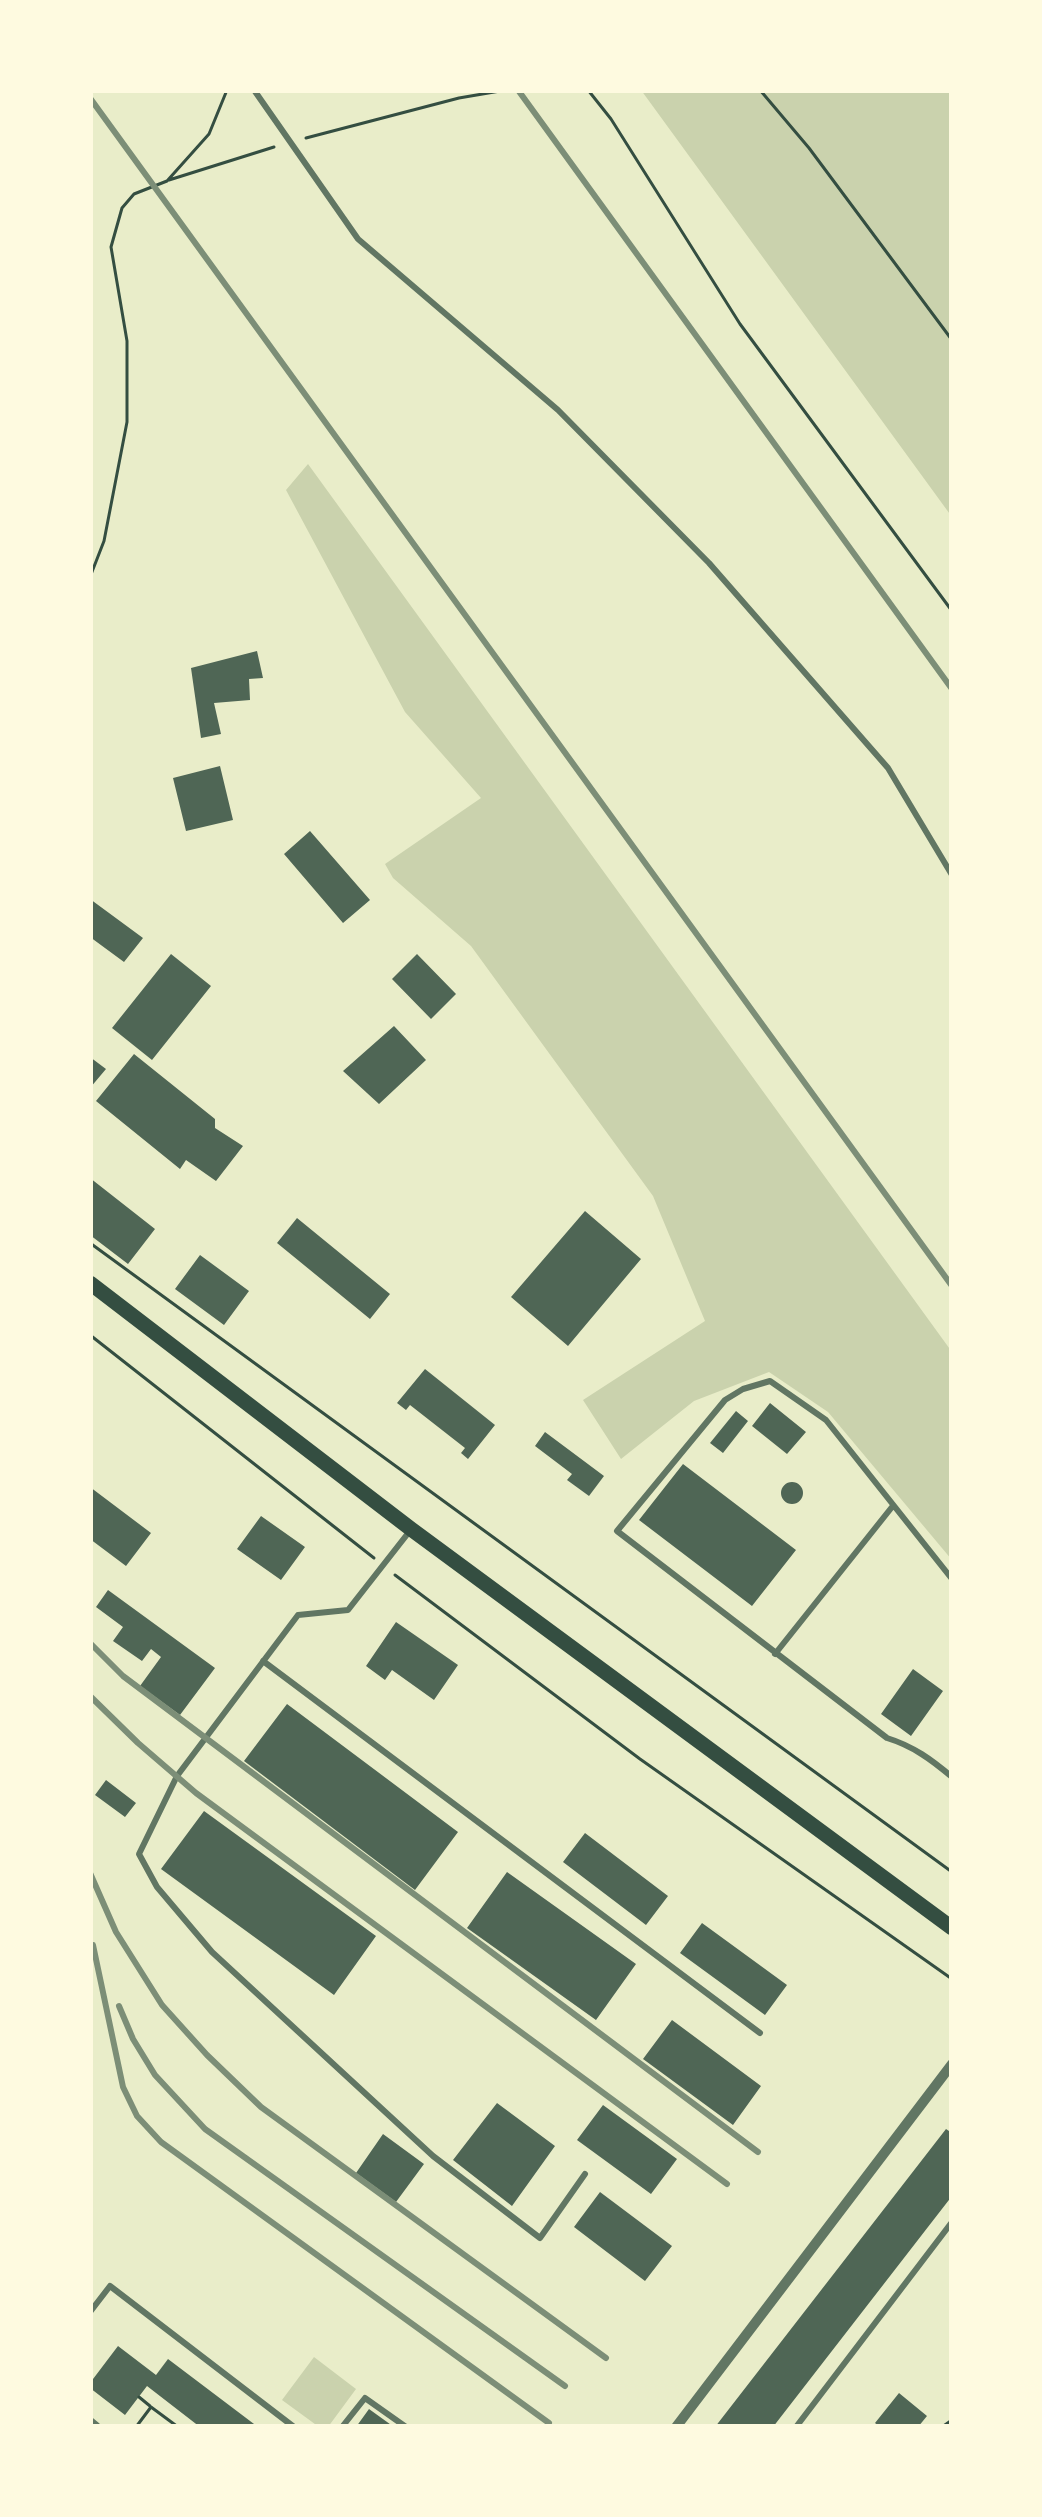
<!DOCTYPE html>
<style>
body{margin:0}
#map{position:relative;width:1042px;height:2517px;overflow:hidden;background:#e9edc9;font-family:"DejaVu Sans",sans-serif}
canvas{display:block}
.frame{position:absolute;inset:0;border:93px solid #fefae0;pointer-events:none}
</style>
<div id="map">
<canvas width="1042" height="2517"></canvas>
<div class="frame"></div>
</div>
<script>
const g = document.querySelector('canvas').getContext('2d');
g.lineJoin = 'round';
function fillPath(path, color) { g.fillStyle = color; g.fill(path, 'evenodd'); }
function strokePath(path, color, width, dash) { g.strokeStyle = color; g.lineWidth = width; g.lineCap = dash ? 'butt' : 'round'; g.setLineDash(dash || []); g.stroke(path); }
const green = new Path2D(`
 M641,90H952V517Z
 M308,464L952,1352V1560L828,1412L769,1372L694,1401L621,1459L583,1400L705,1321L653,1196L471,946L393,878L385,864L481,798L405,712L286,490Z
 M314,2357L356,2389L328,2427H319L282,2400Z`);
const building = new Path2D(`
 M257,651L263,678L249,679L250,700L214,703L221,734L201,738L191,668Z
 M220,766L233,820L186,831L173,778Z
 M310,831L370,900L343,923L284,854Z
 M90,899L143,938L124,962L90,937Z
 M171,954L211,986L152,1060L112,1028Z
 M417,954L456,994L431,1019L392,979Z
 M394,1026L426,1060L379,1104L343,1071Z
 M134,1054L215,1119V1128L243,1146L216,1181L186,1160L180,1169L96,1101Z
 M90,1057L106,1069L90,1088Z
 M90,1178L155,1229L128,1264L90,1235Z
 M585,1211L641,1259L568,1346L511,1297Z
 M297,1218L390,1294L370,1319L277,1243Z
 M200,1255L249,1291L224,1325L175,1289Z
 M425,1369L495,1425L468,1459L461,1453L465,1448L410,1405L406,1410L397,1403Z
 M770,1403L806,1432L787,1454L752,1426Z
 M736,1411L748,1421L723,1453L710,1443Z
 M545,1432L604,1476L589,1496L567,1480L572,1474L535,1446Z
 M683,1464L796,1550L752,1606L639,1520Z
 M781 1493a11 11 0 1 1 22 0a11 11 0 1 1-22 0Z
 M90,1487L151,1533L126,1566L90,1539Z
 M261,1516L305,1547L281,1580L237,1549Z
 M108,1590L215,1668L180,1715L140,1686L161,1657L151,1649L142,1661L113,1641L123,1627L96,1607Z
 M396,1622L458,1665L434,1700L392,1670L385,1680L366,1666Z
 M913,1669L943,1691L911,1736L881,1714Z
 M287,1704L458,1832L415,1890L244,1761Z
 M106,1780L136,1803L125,1817L95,1795Z
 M204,1811L376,1936L334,1995L161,1869Z
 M585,1833L668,1896L646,1925L563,1862Z
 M507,1872L636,1964L596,2020L467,1928Z
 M702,1923L787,1985L765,2015L680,1953Z
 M672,2020L761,2086L733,2125L643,2059Z
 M497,2103L555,2146L512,2206L453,2160Z
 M603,2105L677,2159L651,2194L577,2140Z
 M946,2129L952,2133V2196L773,2427H715Z
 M383,2134L424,2164L396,2202L356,2173Z
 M600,2192L672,2246L645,2281L574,2227Z
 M118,2346L156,2375L168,2359L258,2427H200L147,2386L125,2415L90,2388V2383Z
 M899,2393L927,2416L918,2427H880L875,2423Z
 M369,2409L394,2427H356Z`);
const path = new Path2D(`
 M588,90L611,119L740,324L952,611
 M760,90L809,148L952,340
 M306,138L459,98L506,90
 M169,180L274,147
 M90,577L104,541L127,422V341L111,247L122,208L134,194L167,181L209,134L227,90
 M90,1243L952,1872
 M90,1335L374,1558
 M395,1575L640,1759L952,1979
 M139,2397L150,2406
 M136,2427L151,2407L178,2427
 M942,2427L952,2420`);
const service = new Path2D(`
 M254,90L358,239L558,410L709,563L888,768L952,875
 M409,1532L348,1610L298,1615L177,1776L139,1854L157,1887L212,1952L433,2156L540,2238L585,2174
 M952,1579L826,1420L770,1381L743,1389L725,1400L617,1531L887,1738C913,1746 932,1760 952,1777
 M775,1654L892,1507
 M263,1661L760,2033
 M90,2312L110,2286L294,2427
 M342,2427L365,2398L406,2427
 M796,2427L952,2222`);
const minor = new Path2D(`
 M90,2422L96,2427
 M676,2427L952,2064`);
const secondary = new Path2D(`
 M90,1283L411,1529L952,1928`);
const rail = new Path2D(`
 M518,90L952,689
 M90,98L952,1286
 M90,1643L123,1676L758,2152
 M90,1696L138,1743L196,1793L727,2184
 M90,1873L116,1932L162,2005L207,2055L261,2107L606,2358
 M93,1945L123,2087L137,2116L161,2142L549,2423
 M119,2006L133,2039L155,2075L205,2129L565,2386`);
fillPath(green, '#cad2ad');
fillPath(building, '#4f6655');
strokePath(path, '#344e41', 3);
strokePath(service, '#617663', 6);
strokePath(minor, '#617663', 10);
strokePath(secondary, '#344e41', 15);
strokePath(rail, '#7c8e77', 6);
</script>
